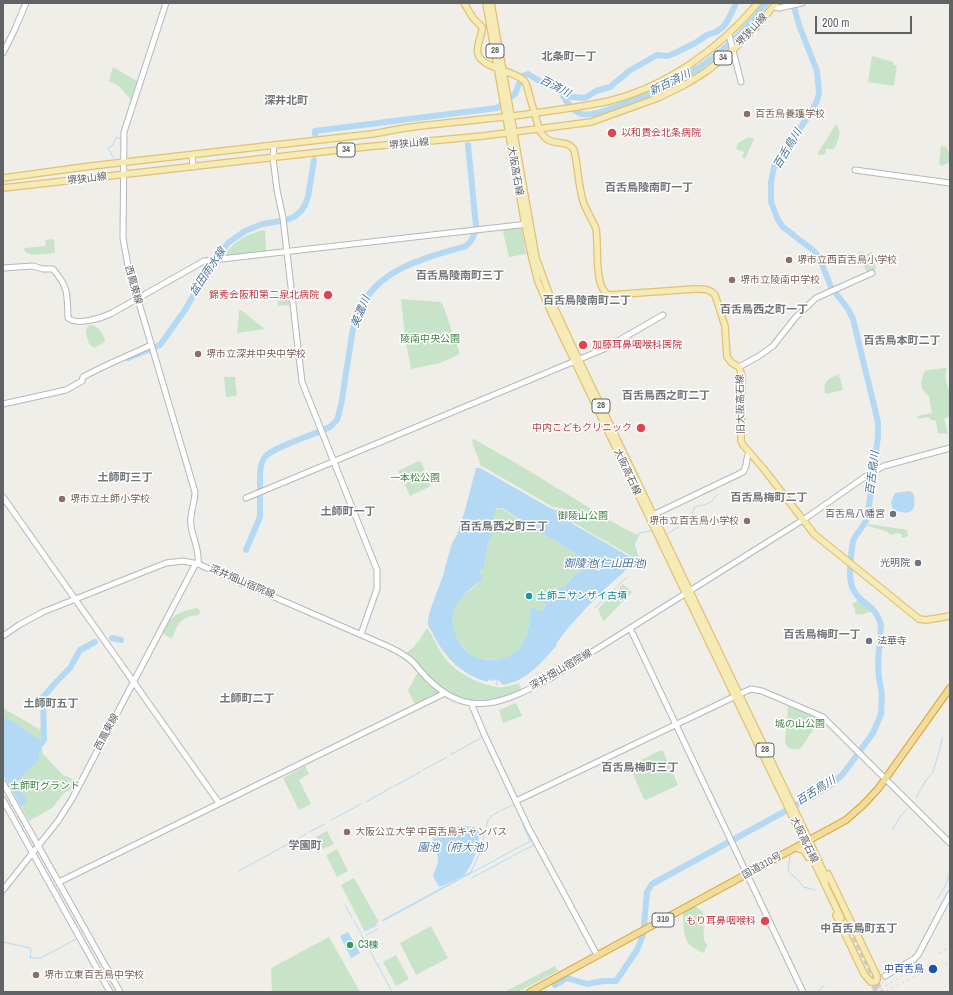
<!DOCTYPE html>
<meta charset="utf-8">
<style>
body{margin:0}
#map{position:relative;width:953px;height:995px;overflow:hidden;background:#f0eee8;font-family:"Archivo Narrow",sans-serif}
canvas{display:block}
.frame{position:absolute;inset:0;border:4px solid #606366;pointer-events:none}
.scale{position:absolute;left:815px;top:16px;width:97px;height:18px;box-sizing:border-box;border:2px solid #606366;border-top:0;padding-left:5px;font-size:12px;line-height:14px;white-space:nowrap;color:#606366;-webkit-text-stroke:3px #fff;paint-order:stroke}
</style>
<div id="map">
<canvas width="953" height="995"></canvas>
<div class="frame"></div>
<div class="scale">200 m</div>
</div>
<script>
const g = document.querySelector('canvas').getContext('2d');
g.lineJoin = 'round';
function fillPath(path, color) { g.fillStyle = color; g.fill(path, 'evenodd'); }
function strokePath(path, color, width, dash) { g.strokeStyle = color; g.lineWidth = width; g.lineCap = dash ? 'butt' : 'round'; g.setLineDash(dash || []); g.stroke(path); }
function label(font, color, halo, rows, align = 'center') {
  g.font = font + ' "Archivo Narrow","Noto Sans JP",sans-serif'; g.lineWidth = 3; g.setLineDash([]); g.textBaseline = 'middle'; g.strokeStyle = halo; g.fillStyle = color; for (const [text, x, y, turn = 0] of rows) {
    g.save(); g.translate(x, y); g.rotate((+turn || 0) * Math.PI / 180); g.textAlign = isNaN(turn) ? turn : align; if (halo) g.strokeText(text, 0, 0); g.fillText(text, 0, 0); g.restore();
  }
}
const green = new Path2D(`
 M872,56L893,62L894,65H897L894,86L868,82Z
 M113,67L137,81L131,100L119,86L109,81Z
 M836,124C843,132 838,140 834,149H826L825,154L818,155V151L820,150Z
 M749,137L754,139L745,159L742,157L744,152L736,149L738,143Z
 M941,146L946,147L950,154V162L942,166L939,164Z
 M520,228L522,229L526,254L509,257L503,232L504,230Z
 M263,230L265,231L266,252L226,256L225,254C234,241 248,234 263,230Z
 M52,239L54,240L55,253L33,255L25,252L24,248L46,246L45,240Z
 M862,251L865,255L872,252L876,269L868,273L856,256Z
 M289,290L290,305L278,306L277,291Z
 M401,299L440,302L443,305L460,354L440,363L411,369L405,338Z
 M240,310H241L265,329L237,333L239,311Z
 M89,325H92C100,328 104,334 105,342L94,348L88,343L89,342C86,336 84,331 89,325Z
 M945,368L947,369C943,378 948,385 950,393C951,400 950,409 950,416L944,419L948,434L938,433L936,421L931,420L928,417L918,419L917,416L932,413L929,397L922,389L921,382L924,372L927,370Z
 M839,374L843,390L825,394C823,381 828,379 839,374Z
 M224,377H235L237,396L226,397Z
 M474,439L521,466L621,527L638,535L634,544L638,560L574,523L569,512L567,509L553,507L480,465C479,456 473,449 472,440Z
 M419,461L421,462L431,486L410,496L398,471Z
 M500,508L536,529L539,534H543L562,545L586,561L584,568L572,578L564,587L555,589L549,595L544,598V600L546,604L543,610L537,611L535,610L529,613C531,639 518,662 490,660C488,659 486,660 484,660C472,659 464,648 458,640C453,631 450,620 454,610C457,598 470,592 478,583L481,569H483L488,544L492,536L491,529L495,509Z
 M869,524L907,530L908,536L904,538L901,537L902,535L898,533L890,535L888,532C881,530 875,527 867,526Z
 M623,584L632,592L604,621H603L598,609Z
 M860,599L871,611C868,614 859,615 855,614V609L852,604Z
 M197,608L200,611L199,615C180,617 178,623 172,639L162,633C172,615 177,612 197,608Z
 M427,628C434,637 437,648 444,657C455,672 479,685 498,687C505,688 512,685 519,683L521,690C514,693 506,697 498,699C477,705 453,698 437,684C426,675 417,663 406,653L415,646V644L418,642Z
 M418,672L440,691L439,693L415,705L408,690Z
 M516,703L522,716L503,723L499,710Z
 M790,706L819,718V720L802,747L799,749C793,750 787,749 785,742L788,707Z
 M3,708L39,729L42,728L41,737L43,754L63,775L78,781L71,790L65,792L52,808L29,821L3,774Z
 M661,750L663,751L678,785L646,800L644,799L629,766Z
 M305,766L309,774L299,780L311,804L299,810L283,778Z
 M327,831L334,844L323,849L316,837Z
 M337,849L348,871L337,877L326,855Z
 M354,878L379,922L364,930L341,885Z
 M695,906L703,912L704,940L707,945L704,953C682,945 684,934 683,913Z
 M431,926L448,958L416,975L400,943Z
 M329,937L360,992H272L271,968Z
 M396,955L409,979L396,986L383,962Z
 M555,966L558,971L518,992H504Z`);
const water = new Path2D(`
 M476,468H480L552,509L556,510H565L569,513L573,524L630,557L632,561C626,572 613,581 604,590C587,607 570,624 556,644L557,645C542,662 527,681 503,685L497,679L492,681L489,679L488,682C462,675 445,658 433,634C432,631 428,627 428,623C427,614 441,583 444,573L445,567L452,543L457,535L465,510ZM496,508H502L536,529L539,534H543L562,545L586,561V565L584,568L572,578L564,587L555,589L549,595L544,598L543,600L546,604L543,610L537,611L534,607L531,609C528,614 530,618 529,624C528,632 525,642 519,649C517,652 513,654 509,656C499,661 485,662 475,657C460,649 448,627 454,610C458,598 473,587 482,579L480,572L481,569L483,570L488,544L492,536L494,515Z
 M909,491L913,493C915,498 916,509 910,512C906,514 897,511 893,510L891,502L895,493Z
 M3,717L18,725L37,739L39,738L41,751L39,752V760L16,782L26,799V803L21,806L3,775Z
 M464,826L475,827L479,832C480,845 473,864 465,874C460,878 445,885 439,887L433,876C437,864 443,857 431,847L433,837L449,827H456Z
 M348,932L360,953L351,958L340,936Z`);
const stream = new Path2D(`
 M113,157L108,148L112,146L117,137L121,139
 M684,523L691,517L695,506C700,506 707,505 712,501C714,499 715,496 718,494
 M667,534L681,525
 M638,557L634,544L640,533L650,531
 M595,608L627,577
 M497,685V679
 M450,755L481,738
 M423,770L447,757
 M395,786L420,772
 M916,798L926,780L933,772L940,748L942,738
 M366,802L392,787
 M502,810L513,805
 M331,820L361,804
 M521,820L530,841
 M892,830L900,817L908,808
 M309,832L325,824
 M521,846L531,841
 M524,850L534,845
 M790,856L788,871L799,881L803,887L815,890
 M239,871L306,834
 M472,878L522,851
 M937,900L947,882L950,870
 M345,905L352,918
 M383,920L471,872L480,852L488,820L493,815L500,811
 M354,921L360,932H361
 M383,921L519,847
 M364,930L376,924
 M365,931L377,925
 M362,933L361,934L391,990
 M366,935L378,929
 M3,942L30,948L31,951L30,958H41L76,939
 M616,981H617
 M819,991L824,985`);
const river = new Path2D(`
 M561,93C566,100 571,110 579,113C589,118 610,109 620,105C634,100 647,95 660,89C702,70 739,40 766,3
 M315,134V131L497,108L515,94L522,76L528,74L546,85L554,87L571,97L585,98L596,91L610,87L629,71L657,55L667,56L673,54L697,42L707,35L716,32L723,27L728,20L736,3
 M128,358L160,345L185,310L212,263L228,243L245,231L262,224L286,220L294,217L301,211L305,205L308,197L314,160
 M246,550L260,517V472C261,467 261,462 265,457C273,447 316,434 330,427L337,420C343,403 344,383 347,366C350,351 351,335 355,321C372,269 420,260 466,246C473,241 475,234 476,226L468,145
 M112,638L121,640
 M60,678L70,668L80,650L95,642
 M34,747L42,743L44,739L43,697L57,681
 M644,925L647,892L652,884L813,796L831,785L843,774L873,733L881,714L882,695L879,678L878,662L881,625C875,604 862,605 854,591C847,580 851,554 853,541C858,530 866,526 868,514L878,436V422L853,319L848,309L831,287L820,259L814,251L783,227L778,220L771,202V182L774,167L811,112L817,101L819,93L817,71L799,25L793,3
 M555,985L567,978L587,984L603,981H616L637,950L643,935`);
const primaryTunnel = new Path2D(`
 M843,914L881,992
 M870,978L877,992`);
const secondary = new Path2D(`
 M166,3L124,132L123,238L128,266L195,492C195,503 189,515 191,526C193,539 200,551 198,564
 M773,7L779,8L802,3
 M729,35L741,82
 M3,53L15,29L26,3
 M669,77L683,86
 M274,145L273,158L277,190L283,218L302,382L377,570V589L361,634
 M192,155L193,167
 M855,170L950,183
 M3,268L33,266L43,269H53C69,288 67,294 68,318C77,326 102,318 112,313L204,261L528,224
 M739,367L759,356L773,346L795,318L816,298L872,273
 M3,404L66,390L82,381L83,377C105,365 128,356 151,345
 M3,497L219,803
 M246,498L604,349L663,315
 M653,515L743,472C748,466 745,459 749,453
 M630,628L803,992
 M3,636L19,625L43,612L166,563L183,561L198,564L387,646C396,650 405,655 413,662C418,668 423,674 429,680C469,720 505,702 549,679L806,518L869,474L884,466L950,448
 M471,703L484,734L528,827L597,955
 M3,783L120,992
 M3,800L110,992
 M516,801L742,693L751,689L762,691L823,717L950,843
 M59,882L445,693
 M3,890L58,821L72,799L196,563
 M885,976L914,959L918,955L950,894`);
const primary = new Path2D(`
 M464,3L473,18L482,27C483,36 475,45 478,54C482,69 518,71 525,82C527,85 528,90 529,94C532,105 536,117 539,129C550,151 565,136 574,150C578,166 578,184 583,201C586,211 593,220 596,229C599,244 593,291 610,295L694,289C702,289 709,288 715,295L725,326L727,357L732,363L739,367L742,376L741,441L743,445L763,468L814,534L919,619L926,620L950,616
 M486,3L525,225L531,254L538,282L551,312L841,918
 M491,3L536,258L554,307L577,356L809,840L827,880
 M3,178L91,166L363,135C375,134 387,131 399,129C442,122 485,120 528,114C555,110 583,107 609,101C668,86 719,49 758,3
 M3,188L365,147L483,136L591,122L658,98L688,83L707,71L733,50L758,25L776,3
 M796,848L804,850L808,857
 M828,874L877,976V980L875,982H871L864,974L836,915`);
const highway = new Path2D(`
 M530,992L846,820L863,805L878,789L950,688`);
const rail = new Path2D(`
 M3,790L117,992
 M940,953L950,947
 M946,964L950,961
 M887,991L919,974
 M876,992L915,968`);
const markers = [
 [747,114,4,"#8d6e63"],
 [612,133,5,"#e0444e"],
 [789,260,4,"#8d6e63"],
 [732,280,4,"#8d6e63"],
 [328,295,5,"#e0444e"],
 [583,345,5,"#e0444e"],
 [198,354,4,"#8d6e63"],
 [641,428,5,"#e0444e"],
 [62,499,4,"#8d6e63"],
 [893,514,4,"#6b7280"],
 [747,521,4,"#8d6e63"],
 [918,563,4,"#6b7280"],
 [529,596,4,"#0f9aa8"],
 [869,641,4,"#6b7280"],
 [347,832,4,"#8d6e63"],
 [765,921,5,"#e0444e"],
 [350,945,4,"#2e9e5b"],
 [933,969,5,"#1a4fb4"],
 [36,975,4,"#8d6e63"]
];
const shields = [
 [495,51,18],
 [723,58,18],
 [346,150,18],
 [601,406,18],
 [765,750,18],
 [663,920,22]
];
const shieldNames = [
 ["28",495,51],
 ["34",723,58],
 ["34",346,150],
 ["28",601,406],
 ["28",765,750],
 ["310",663,920]
];
const streetNames = [
 ["堺狭山線",752,30,-47],
 ["堺狭山線",409,144,-5],
 ["大阪高石線",515,171,80],
 ["堺狭山線",87,179,-7],
 ["西鳳東線",133,285,74],
 ["旧大阪高石線",741,404,-91],
 ["大阪高石線",627,472,65],
 ["深井畑山宿院線",242,582,23],
 ["深井畑山宿院線",561,670,-30],
 ["西鳳東線",107,732,-62],
 ["大阪高石線",804,840,64],
 ["国道310号",762,866,-29]
];
const educationNames = [
 ["百舌鳥養護学校",755,114],
 ["堺市立西百舌鳥小学校",797,260],
 ["堺市立陵南中学校",740,280],
 ["堺市立深井中央中学校",206,354],
 ["堺市立土師小学校",70,499],
 ["堺市立百舌鳥小学校",739,521,"right"],
 ["大阪公立大学 中百舌鳥キャンパス",355,832],
 ["堺市立東百舌鳥中学校",44,975]
];
const healthNames = [
 ["以和貴会北条病院",621,133,"left"],
 ["錦秀会阪和第二泉北病院",319,295],
 ["加藤耳鼻咽喉科医院",592,345,"left"],
 ["中内こどもクリニック",632,428],
 ["もり耳鼻咽喉科",756,921]
];
const parkNames = [
 ["陵南中央公園",430,339],
 ["一本松公園",415,478],
 ["御陵山公園",583,516],
 ["城の山公園",800,724],
 ["土師町グランド",45,786]
];
const worshipNames = [
 ["百舌鳥八幡宮",885,514],
 ["光明院",910,563],
 ["法華寺",877,641,"left"]
];
const cultureNames = [
 ["土師ニサンザイ古墳",537,596]
];
const leisureNames = [
 ["C3棟",358,945]
];
const transitNames = [
 ["中百舌鳥",924,969]
];
const neighbourhoodNames = [
 ["北条町一丁",569,57],
 ["深井北町",286,101],
 ["百舌鳥陵南町一丁",649,188],
 ["百舌鳥陵南町三丁",460,276],
 ["百舌鳥陵南町二丁",587,301],
 ["百舌鳥西之町一丁",764,310],
 ["百舌鳥本町二丁",902,341],
 ["百舌鳥西之町二丁",666,396],
 ["土師町三丁",125,478],
 ["百舌鳥梅町二丁",769,498],
 ["土師町一丁",348,512],
 ["百舌鳥西之町三丁",504,527],
 ["百舌鳥梅町一丁",822,635],
 ["土師町二丁",247,699],
 ["土師町五丁",51,704],
 ["百舌鳥梅町三丁",640,768],
 ["学園町",305,846],
 ["中百舌鳥町五丁",859,929]
];
const waterNames = [
 ["新百済川",670,83,-26],
 ["百済川",555,87,27],
 ["百舌鳥川",788,149,-59],
 ["盆田雨水線",208,272,-56],
 ["美濃川",361,312,-67],
 ["百舌鳥川",873,473,-83],
 ["御陵池(仁山田池)",605,564],
 ["百舌鳥川",816,791,-32],
 ["園池（府大池）",456,848]
];
fillPath(green, '#c8e4c8');
fillPath(water, '#b3d9f5');
strokePath(stream, '#b3d9f5', 1);
strokePath(river, '#b3d9f5', 6);
strokePath(primaryTunnel, '#cccbc8', 5.5, [5.5, 3]);
strokePath(secondary, '#b4b7bb', 7);
strokePath(primary, '#e2c16f', 8);
strokePath(highway, '#dc9f1c', 8);
strokePath(secondary, '#fff', 5);
strokePath(primary, '#f6ebb7', 5.5);
strokePath(highway, '#f1db9e', 6);
strokePath(rail, '#b5b6b6', 1, [1, 5]);
for (const [x, y, r, color] of markers) { const dot = new Path2D(); dot.arc(x, y, r, 0, 2 * Math.PI); g.fillStyle = color; g.fill(dot); strokePath(dot, '#fff', 1.5); }
for (const [x, y, w] of shields) { const box = new Path2D(); box.roundRect(x - w / 2, y - 7, w, 14, 3); g.fillStyle = '#fff'; g.fill(box); strokePath(box, '#606366', 1); }
label('bold 9px', '#606366', null, shieldNames);
label('10px', '#606366', '#fff', streetNames);
label('10px', '#785e54', '#fff', educationNames, 'left');
label('10px', '#be3a42', '#fff', healthNames, 'right');
label('10px', '#418444', '#fff', parkNames);
label('10px', '#5b616d', '#fff', worshipNames, 'right');
label('10px', '#0d838f', '#fff', cultureNames, 'left');
label('10px', '#27864d', '#fff', leisureNames, 'left');
label('10px', '#164399', '#fff', transitNames, 'right');
label('bold 11px', '#717578', '#fff', neighbourhoodNames);
label('italic 11px', '#4c749e', '#fff', waterNames);
</script>
